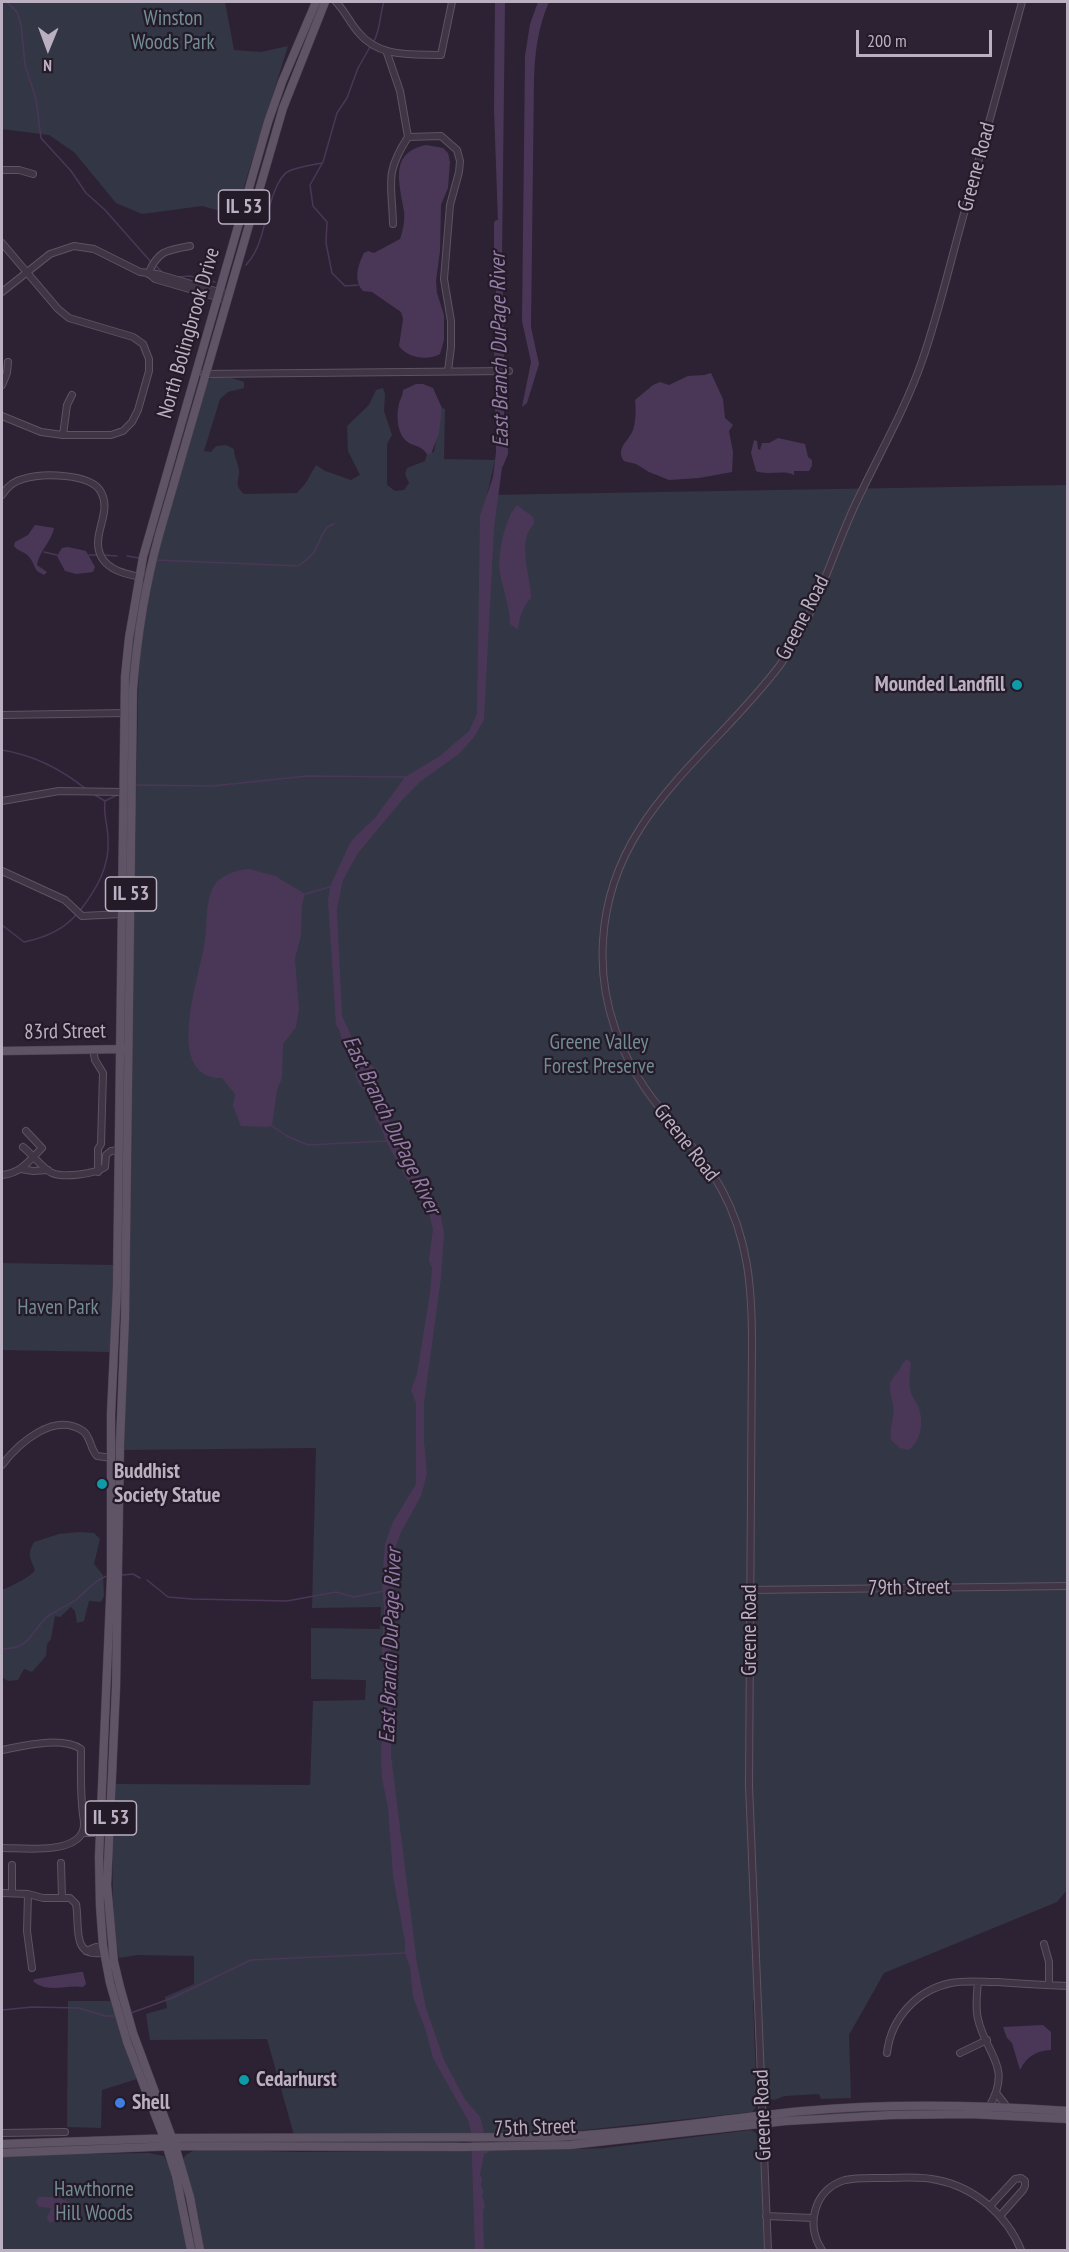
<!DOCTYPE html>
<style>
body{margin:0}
#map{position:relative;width:1069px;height:2252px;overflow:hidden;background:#2d2234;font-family:"PT Sans Narrow",sans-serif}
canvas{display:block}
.frame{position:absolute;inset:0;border:3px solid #bbb0c1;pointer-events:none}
.north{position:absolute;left:18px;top:18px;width:60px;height:60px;-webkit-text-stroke:4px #241b29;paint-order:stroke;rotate:181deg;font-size:16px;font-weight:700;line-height:24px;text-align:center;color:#bbb0c1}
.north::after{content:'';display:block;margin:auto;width:21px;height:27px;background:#bbb0c1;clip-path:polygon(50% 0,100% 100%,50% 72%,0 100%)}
.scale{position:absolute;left:856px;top:30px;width:136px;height:27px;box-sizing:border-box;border:3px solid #bbb0c1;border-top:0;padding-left:8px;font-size:18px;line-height:21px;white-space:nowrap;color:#bbb0c1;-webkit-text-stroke:4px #241b29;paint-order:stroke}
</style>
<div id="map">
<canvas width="1069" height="2252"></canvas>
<div class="frame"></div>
<div class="north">N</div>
<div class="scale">200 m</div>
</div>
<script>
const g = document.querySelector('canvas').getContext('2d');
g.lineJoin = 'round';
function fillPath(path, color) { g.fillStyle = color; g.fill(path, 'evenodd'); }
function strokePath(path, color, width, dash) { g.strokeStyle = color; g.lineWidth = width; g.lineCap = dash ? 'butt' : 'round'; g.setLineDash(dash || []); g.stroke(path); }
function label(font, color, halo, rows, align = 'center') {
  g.font = font + ' "PT Sans Narrow",sans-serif'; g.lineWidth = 4.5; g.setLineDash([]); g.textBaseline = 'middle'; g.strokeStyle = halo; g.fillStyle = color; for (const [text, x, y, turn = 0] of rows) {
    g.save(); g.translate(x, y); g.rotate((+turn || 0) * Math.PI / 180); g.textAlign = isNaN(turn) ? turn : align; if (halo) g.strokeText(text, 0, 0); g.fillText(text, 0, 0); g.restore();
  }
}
const green = new Path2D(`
 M2,2H225L234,50L261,52L288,46L235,215L202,206L142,214L116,203L74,152L49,135L2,129Z
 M211,378H232L244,382V388L228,392L220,399L204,451L211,452L216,446L226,445L234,449C234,457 238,463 239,470C240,481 233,484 244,494L297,493L305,484L316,465L325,471L351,480L360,475L348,451L347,426L369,405L376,390L383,388L385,394L384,411L392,435L387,444V485L395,491L404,490L409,483L405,474L407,468L425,461L427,454L434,452L442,408L445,409L444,459L495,460L487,495L1067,485V1890L1057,1902L884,1973L849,2035L851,2098L821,2099L819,2094L785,2096L774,2100L768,2098L763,2061L761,1995L753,2001L757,2106L752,2112L557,2133L294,2135L267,2039L150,2040L146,2014L167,2008L165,1997L194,1984V1956L137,1955L119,1958C109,1900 113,1842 116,1784L310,1785L313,1701L365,1700L366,1680L311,1679V1628L380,1629L381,1607L312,1608L316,1448L123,1450L139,652L153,565L207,381Z
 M2,1263L114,1265L110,1352L2,1350Z
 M79,1532L94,1533L100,1539L94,1564L103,1575L104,1596L101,1602L89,1601L84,1621L77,1623L75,1611L71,1607L60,1617L55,1616L51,1639L47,1644L46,1656L32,1672L24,1669L18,1680L8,1681L2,1677V1590C10,1587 32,1576 35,1570C30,1558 27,1554 34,1542L59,1534Z
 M68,2001H112L122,2041L137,2079L102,2090L101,2128L67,2127Z
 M937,2108L1067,2114L1068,2116L889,2112L818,2115L856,2110Z
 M751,2130L756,2133L760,2145L764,2250H202L199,2220L182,2160L186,2155L196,2149L299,2152L576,2149L604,2148Z
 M279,2140L459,2142V2144L238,2143Z
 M149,2153L164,2156L169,2166L187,2250H2V2155Z`);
const water = new Path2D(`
 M495,2H505L502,256L504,344V453L494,528L484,720L474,737L459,754L421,781L403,799L358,853L343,880L337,909L342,1016L357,1048L369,1064L379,1071L376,1092L386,1108L390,1123L406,1148L421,1180L439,1206L444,1233L441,1278L424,1403V1441L427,1474L421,1496L400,1534L393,1555L394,1574L398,1576L393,1591L390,1631L393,1696L391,1755L417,1964L426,2008L444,2060L464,2098L480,2117L489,2152L484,2154L480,2175L482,2178L481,2186L484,2192L482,2194L485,2207L483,2210L484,2250H475L471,2132L469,2122L433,2058L426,2031L413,1997L410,1967L405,1953V1942L393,1876L388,1807L382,1779L381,1753L385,1691L382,1649L384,1609L382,1583L385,1544L393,1522L416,1484V1403L411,1390L417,1374L430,1293L432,1268L429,1260L433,1229L427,1206L406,1178L386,1141L381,1127L375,1118C378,1100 358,1090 355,1073L359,1068C355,1058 347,1050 342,1040C340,1034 340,1030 336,1025L328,900L331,884L350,843L356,836L375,818L405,777L440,756L469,731L477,714L480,516L493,477L496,452L494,357L498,222L494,109Z
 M538,2H549C538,27 535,51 534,79L531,327L539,364L527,403L522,407L531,362L522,321L525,56L530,24Z
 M426,145L443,148L448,153L450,162L448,188L441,205L440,251L436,281L437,293L444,315V340L440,354C428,361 407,358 399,346L403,319L401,312L372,292L363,291C353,280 358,265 364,253L368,251L374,253L400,239C403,231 405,220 404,211C400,184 388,153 426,145Z
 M711,373L723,399L725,418L733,425L729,431L733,452L732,472L699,478L669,480L649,472L636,464L624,461C615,448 629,441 633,430C636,421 636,409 635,400L653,385L660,382L669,385L688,376L704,375Z
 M416,384H423L433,388L442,408L439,433L431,454H427C420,445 419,448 409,443C397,436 396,416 399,404C400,399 403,396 403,390Z
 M778,438L805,444L808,457L812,460V466L809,471H794V475C784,469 768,476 756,471L751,453L754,440L757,441L758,449L760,450L762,443H769Z
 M517,505L533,517L534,524C516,541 531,577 531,598C523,606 519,619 518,630L510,624C510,606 503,590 500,573C497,555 505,518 517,505Z
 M35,525L54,528C52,541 39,551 37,565L47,572L44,575L37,571C33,565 32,558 26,554C22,551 18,551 14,546L15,542L28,535Z
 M68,547L86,551L95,567L93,572L76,574L65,571L57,556L62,548Z
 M249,869L275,876L305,894L302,905L301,935L295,959L299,1009L296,1027L283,1044L282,1078L277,1090L272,1126L268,1127L241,1126L233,1106L235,1094L222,1078C163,1079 199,978 204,946C208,928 204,898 216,883C223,874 238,870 249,869Z
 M907,1359L911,1363C910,1373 908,1384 911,1393C912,1397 916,1401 918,1406C924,1421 922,1439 909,1450L900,1448L891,1440C890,1429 891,1427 893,1417C896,1407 889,1395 890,1384C892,1376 900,1372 902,1364Z
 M80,1972H83L86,1984L83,1987C67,1984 47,1994 33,1981L35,1979Z
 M1043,2025L1051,2032V2050C1036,2051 1027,2056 1020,2070L1012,2043L1007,2038L1003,2027Z
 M38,2197H56L69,2202L68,2211L60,2219L50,2223L47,2218L51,2208L39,2207L36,2202Z`);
const stream = new Path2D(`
 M7,2L17,12L21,24L25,65L36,99L41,138L71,171L86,193L105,210L151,262
 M373,43C381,30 379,16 384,2
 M246,265C253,257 257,250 260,240C266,224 273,178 289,171C299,167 312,165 322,163
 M156,266L162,272
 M177,277L190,276L215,282
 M358,285L345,286L332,273L326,243L327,222L313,206L310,185L323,162L337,113L347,98L358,68L370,47
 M44,552L57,555
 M89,555H97
 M103,555L117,556
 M127,556L139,558
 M156,560L298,566C304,562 309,558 314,552C320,543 322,527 334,524
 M2,750C33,755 61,769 86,789
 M135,785L212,786L308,776L405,777
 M95,795L105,801L117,795
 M305,894L333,886
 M79,912C96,890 110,867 108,839C108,826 103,814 105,801
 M2,925L24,942C44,938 62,931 76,915
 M272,1126L287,1136L308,1145L386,1141
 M122,1575L133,1574L140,1578
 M147,1580L168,1597L192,1599L287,1601L336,1592
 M336,1592L354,1597L384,1591
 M2,1649C27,1648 28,1639 42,1622C51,1611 63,1609 74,1601C86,1593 92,1581 107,1576
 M2,2010L32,2007L79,2008L105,2016H115
 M131,2013L172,1998L251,1960L406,1953`);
const river = new Path2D(`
 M498,259V224
 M500,463L504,453L503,422`);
const minor = new Path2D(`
 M336,2C345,11 350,23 358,32C379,58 410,54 441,55L452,2
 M387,53L400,91L408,137C384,174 392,183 393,224
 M408,137L441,136L457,150L460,161L459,172L450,205L444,279L451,321V347L448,371
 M2,170H19L33,174
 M2,243L58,309L69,318L133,337L143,344L149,359V371L138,410L132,422L123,431L111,435H63L41,432L2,416
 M148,274C158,251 166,250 190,246
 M149,274L155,279L227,300
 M2,292L50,254L74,246L94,249L140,272L157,274L229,295
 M204,374L509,371
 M2,385L7,373L8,362
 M63,435L67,405L72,395
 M2,495C7,487 14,481 23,479C42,473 91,473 101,492C113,514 89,536 102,558C111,573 133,575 148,579
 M2,715L126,713
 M2,801L59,791L123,792
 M2,871L65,900L82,916L122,914
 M93,1049L95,1060L103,1073L101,1144L98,1149V1172
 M23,1147C31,1153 44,1170 52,1173C64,1178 95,1174 105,1167L106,1155L111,1151L119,1150
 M21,1169L33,1171L48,1170
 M2,1175C21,1173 29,1161 42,1148L26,1131
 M2,1465C18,1444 54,1411 83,1431C91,1437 90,1449 97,1456L120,1459
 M750,1590L1068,1586
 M2,1750C23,1746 62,1736 81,1749C81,1771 80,1792 83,1815C84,1820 85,1828 82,1833C71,1854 22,1848 2,1848
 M84,1823L103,1826
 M83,1833H103
 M61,1863L62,1897
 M12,1865V1893
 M2,1893L28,1894L43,1898H70L76,1904C80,1923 71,1956 100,1953L104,1949
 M28,1894L27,1931L32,1968
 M1044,1944L1049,1962V1985
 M86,1951L96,1947L104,1949
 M978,1982C977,1994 975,2007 978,2019C986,2055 1013,2066 989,2107
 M887,2053C891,2018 917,1990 951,1983C966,1980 983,1982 998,1982C1021,1984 1044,1985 1068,1986
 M960,2053L987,2040
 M997,2094L1007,2107
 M2,2133L65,2132
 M990,2206L1015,2179L1021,2178L1025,2181V2186L1023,2190L1000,2216
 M766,2216L813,2218
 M768,2250L749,1785L752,1342C752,1288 748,1238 722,1190C705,1159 681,1134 659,1107C621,1060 599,1002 603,941C610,815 711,757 780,665C815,617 831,556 856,503C878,456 905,410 922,361C936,321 946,280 957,239C979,160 1000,81 1022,2
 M822,2250C805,2226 814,2189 845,2180C858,2177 873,2178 886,2178C903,2178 920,2176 937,2180C974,2187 1007,2215 1021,2250`);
const major = new Path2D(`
 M2,1051L126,1049
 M2,2144L173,2138L554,2137C638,2133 720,2119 803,2111C891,2103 980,2105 1068,2111
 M2,2153L175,2146L465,2147L570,2145L786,2121L891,2115L970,2114L1068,2119
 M191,2250L176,2176L164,2138L127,2042L110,1983L103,1946L100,1906L99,1857L111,1577V1414L117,1286L125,677L129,638L143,557L268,122L282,82L316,2
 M200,2250L190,2197L175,2146L133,2033L120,1987L114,1962L107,1885L116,1687L120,1443L125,1318L133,689C137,637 145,586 159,535L283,108L325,2`);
const markers = [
 [1017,685,6,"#0f9aa8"],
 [102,1484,6,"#0f9aa8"],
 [244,2080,6,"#0f9aa8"],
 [120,2103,6,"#3f7fe0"]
];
const shields = [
 [244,207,51],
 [131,894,51],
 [111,1818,51]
];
const shieldNames = [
 ["IL 53",244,207],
 ["IL 53",131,894],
 ["IL 53",111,1818]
];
const parkNames = [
 ["Winston",173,19],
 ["Woods Park",173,43],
 ["Greene Valley",599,1043],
 ["Forest Preserve",599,1067],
 ["Haven Park",58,1308],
 ["Hawthorne",94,2190],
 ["Hill Woods",94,2214]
];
const streetNames = [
 ["Greene Road",977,167,-75],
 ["North Bolingbrook Drive",189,333,-74],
 ["Greene Road",803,618,-63],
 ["83rd Street",65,1032,-1],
 ["Greene Road",686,1143,52],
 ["79th Street",909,1588,-1],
 ["Greene Road",750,1630,-90],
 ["Greene Road",763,2115,-92],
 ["75th Street",535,2128,-2]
];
const poiNames = [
 ["Mounded Landfill",1005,685,"right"],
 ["Buddhist",114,1472],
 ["Society Statue",114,1496],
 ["Cedarhurst",256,2080],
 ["Shell",132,2103]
];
const waterNames = [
 ["East Branch DuPage River",500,350,-91],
 ["East Branch DuPage River",391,1125,64],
 ["East Branch DuPage River",391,1646,-88]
];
fillPath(green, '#333645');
fillPath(water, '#4a3757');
strokePath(stream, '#4a3757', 1.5);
strokePath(river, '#4a3757', 8);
strokePath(minor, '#5d5363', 8);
strokePath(major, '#483f4e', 9);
strokePath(minor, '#3f3545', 6);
strokePath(major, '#5e5465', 8);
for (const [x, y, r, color] of markers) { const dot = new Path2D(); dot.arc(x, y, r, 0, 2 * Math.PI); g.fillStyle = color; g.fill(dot); strokePath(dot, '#241b29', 2); }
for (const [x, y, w] of shields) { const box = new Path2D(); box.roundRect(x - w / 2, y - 17, w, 34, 4.5); g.fillStyle = '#241b29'; g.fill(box); strokePath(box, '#bbb0c1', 1.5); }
label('bold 20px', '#bbb0c1', null, shieldNames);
label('21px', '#728c95', '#241b29', parkNames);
label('21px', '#bbb0c1', '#241b29', streetNames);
label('bold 21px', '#bbb0c1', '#241b29', poiNames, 'left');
label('italic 22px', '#957ca6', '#241b29', waterNames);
</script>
